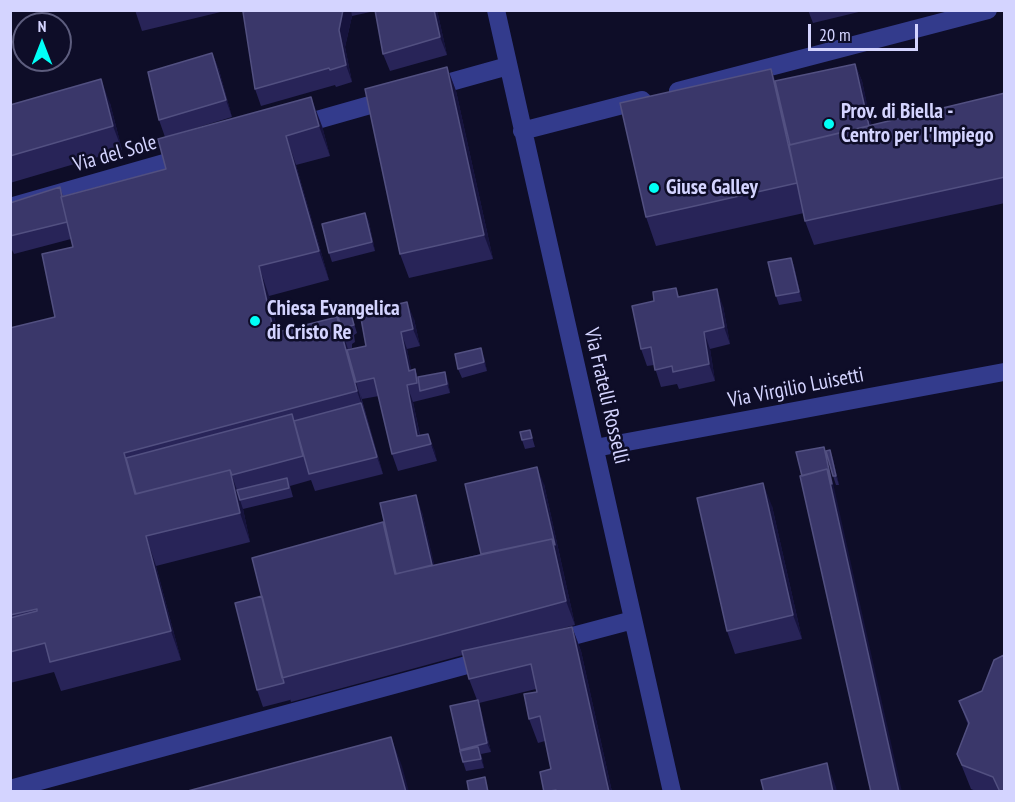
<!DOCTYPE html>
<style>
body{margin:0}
#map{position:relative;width:1015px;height:802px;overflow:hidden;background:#0e0d28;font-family:"PT Sans Narrow",sans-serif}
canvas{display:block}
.frame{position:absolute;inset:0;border:12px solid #d4d4ff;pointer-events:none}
.north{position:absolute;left:12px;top:12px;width:60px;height:60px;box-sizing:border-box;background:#0e0d28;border:2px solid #5d5d7e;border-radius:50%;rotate:0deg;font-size:16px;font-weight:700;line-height:24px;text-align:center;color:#d4d4ff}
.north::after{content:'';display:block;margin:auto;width:21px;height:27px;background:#00fff7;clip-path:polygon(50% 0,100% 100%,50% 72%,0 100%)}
.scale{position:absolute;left:808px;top:24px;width:110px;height:27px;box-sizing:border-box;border:3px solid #d4d4ff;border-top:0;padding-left:8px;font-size:18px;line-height:21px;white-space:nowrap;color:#d4d4ff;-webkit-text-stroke:4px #0e0d28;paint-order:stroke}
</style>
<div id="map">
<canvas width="1015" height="802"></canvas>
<div class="frame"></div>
<div class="north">N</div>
<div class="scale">20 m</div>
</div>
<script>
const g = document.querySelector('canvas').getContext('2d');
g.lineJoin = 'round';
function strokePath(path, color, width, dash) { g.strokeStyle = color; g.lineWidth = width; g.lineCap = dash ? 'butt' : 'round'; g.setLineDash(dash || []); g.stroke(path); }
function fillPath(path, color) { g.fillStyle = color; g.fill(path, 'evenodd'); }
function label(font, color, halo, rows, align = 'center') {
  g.font = font + ' "PT Sans Narrow",sans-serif'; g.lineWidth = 5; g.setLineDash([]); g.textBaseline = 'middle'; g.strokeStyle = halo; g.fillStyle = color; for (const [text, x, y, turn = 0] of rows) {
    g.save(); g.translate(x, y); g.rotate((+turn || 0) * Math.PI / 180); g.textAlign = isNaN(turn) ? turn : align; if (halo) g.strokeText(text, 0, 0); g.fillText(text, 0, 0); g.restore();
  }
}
const minor = new Path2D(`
 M496,10L672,792
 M429,88L508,66
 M678,91L988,10
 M296,126L391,99
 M522,131L642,100
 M10,207L189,156
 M595,448L1004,372
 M554,641L633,620
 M10,789L489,659`);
const wall = new Path2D(`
 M135,10H229L142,31Z
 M248,10H437L447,55L390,71L383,54L375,11L352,16L345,47L352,82L336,87L335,85L261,106L255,89Z
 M808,10H867L813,23Z
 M212,53L219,70L232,117L166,137L322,126L330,156L296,165L329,280L269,296L278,332L343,334L351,314L357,333L354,335L355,342L352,344V348L348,349V350L366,346L414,319L420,346L407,349L411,370L415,369L418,378L448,381L450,393L413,402L420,435L428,434L437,461L398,471L392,454L379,396L362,399L360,393L383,474L315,491L311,480L290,486L293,497L243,509L250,542L156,566L181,660L61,691L54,672L10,683V328L55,317L73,247L71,239L14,254L10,246V203L60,187L63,196L166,169L165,137L159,120Z
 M855,64L862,81L871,125L1005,93V203L814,245L805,221L804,213L656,246L646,217L771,69L775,81Z
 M447,67L456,91L493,259L409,278L400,254Z
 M110,103L122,150L10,183V105Z
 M365,213L369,222L375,251L332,262L329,253Z
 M791,258L794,266L802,301L779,305L776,296Z
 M676,288L679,297L723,306L730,344L710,349L715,381L679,389L677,384L661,387L654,365L647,366L641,349L654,301Z
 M484,357L487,371L462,378L458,369Z
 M530,430L535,447L525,449L522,440Z
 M830,450L833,459L839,485H836L833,476Z
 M544,484L575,625L541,634L572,627L581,651L612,792H544L551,769L545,741L538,743L529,719L537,692L536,689L479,703L491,752L481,754L484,768L466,771L463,762L450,706L477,700L469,679L463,655L291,702L290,699V700L263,707L257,690L262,596L387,532L422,512L434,565L481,554Z
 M772,506L802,639L735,654L727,631Z
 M982,691L1005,792H978L971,789L957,754L968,725L959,701Z`);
const shadedWall = new Path2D(`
 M343,10H351L352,16L345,47L352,82L346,65L339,30Z
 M434,10H437L447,55L440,37Z
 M212,53L219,70L232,117L226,100Z
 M855,64L862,81L877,150L871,133Z
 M447,67L456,91L493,259L484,235Z
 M771,69L782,98L797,183Z
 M101,79L110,103L122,150L113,126Z
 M311,97L322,126L330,156L319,126Z
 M286,136L296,165L329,280L319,251Z
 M365,213L369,222L375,251L372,242Z
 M791,258L794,266L802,301L799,292Z
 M259,266L269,296L285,363L274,333Z
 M717,289L723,306L730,344L724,327Z
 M407,302L414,319L420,346L413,329Z
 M337,317L347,346L357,382H356L367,420L357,391Z
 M401,332L407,349L414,383L409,371Z
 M704,332L710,349L715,381L709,364Z
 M481,348L484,357L487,371L484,362Z
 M445,372L448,381L450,393L447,384Z
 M407,385L413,402L422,447L417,436Z
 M361,403L367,420L383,474L377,457Z
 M428,434L435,451L437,461L431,444Z
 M824,447L827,456L902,792H899L827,469Z
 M830,450L833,459L839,485L836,476Z
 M537,467L544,484L575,625L566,601Z
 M230,470L240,499V500L243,509L250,542L240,513Z
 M763,483L772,506L802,639L793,615Z
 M416,495L422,512L440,589L434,572Z
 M383,522L392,546L399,580L395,574Z
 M146,536L156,566L181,660L171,631Z
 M572,627L581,651L612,792H609Z
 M478,700L481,709L491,752L487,743Z
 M391,737L402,766L409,792H406Z
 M478,747L482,756L484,768L481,759Z
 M827,763L836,787L837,792H833Z`);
const building = new Path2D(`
 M248,10H343L339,30L346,65L330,70L329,68L255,89L243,12Z
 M375,10H434L440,37L383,54Z
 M212,53L226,100L159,120L148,72Z
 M855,64L869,126L790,145L775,81Z
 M447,67L484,235L400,254L365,89Z
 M771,69L797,183L646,217L620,103Z
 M101,79L113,126L10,156V105Z
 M1005,93V177L805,221L789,145Z
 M311,97L319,126L286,136L319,251L259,266L274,333L337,317L357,391L124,453L135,494L230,470L240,513L146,536L171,631L50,662L45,643L10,652V618L37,611V609L10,615V328L55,317L42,254L73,247L61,197L166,169L158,139Z
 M60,187L62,197H61L67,222L10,236V203Z
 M365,213L372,242L329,253L322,224Z
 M791,258L799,292L776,296L768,262Z
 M676,288L678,297L717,289L724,327L704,332L709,364L673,372L672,366L655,370L651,347L641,349L632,306L654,301L653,292Z
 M407,302L413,329L401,332L409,371L415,369L417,383L407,385L417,436L428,434L431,444L392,454L374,378L356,382L347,350L366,346L360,313Z
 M351,314L354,325L350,326L352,333L348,335L349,339L345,340L338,316Z
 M481,348L484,362L458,369L455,354Z
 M445,372L447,384L420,391L418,377Z
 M361,403L377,457L309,474L294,421Z
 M292,414L303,456L232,475L230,470L136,494L126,458Z
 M530,430L532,438L522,440L520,432Z
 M824,447L832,484L827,469L802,476L796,452Z
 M830,450L836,476H833L826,451Z
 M537,467L555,545L552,539L481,554L465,484Z
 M827,469L899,792H871L800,476Z
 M287,478L289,488L240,500L237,490Z
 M763,483L793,615L727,631L697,498Z
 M416,495L432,565L396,574L380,503Z
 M383,522L395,574L552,539L566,601L282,678L252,558Z
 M262,596L284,683L257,690L235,603Z
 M572,627L609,792H557L556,790L544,792L540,772L551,769L540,716L529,719L524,694L537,692L531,664L469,679L462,651Z
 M1004,655L1005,792H1000L993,777L962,765L957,754L969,723L959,701L982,691L994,660Z
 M478,700L487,743L460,750L450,706Z
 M391,737L406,792H184Z
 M478,747L481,759L463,762L460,751Z
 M827,763L833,792H764L761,780Z
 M485,777L488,792H469L467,781Z`);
const markers = [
 [829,124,6,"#00fff7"],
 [654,188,6,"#00fff7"],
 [255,321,6,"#00fff7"]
];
const poiNames = [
 ["Prov. di Biella -",841,112],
 ["Centro per l'Impiego",841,136],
 ["Giuse Galley",666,188],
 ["Chiesa Evangelica",267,309],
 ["di Cristo Re",267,333]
];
const streetNames = [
 ["Via del Sole",115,154,-16],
 ["Via Virgilio Luisetti",796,388,-11],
 ["Via Fratelli Rosselli",606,396,77]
];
strokePath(minor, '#333b8c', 18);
fillPath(wall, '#282458');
fillPath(shadedWall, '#16133d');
fillPath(building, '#3a376a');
strokePath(building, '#525081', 1.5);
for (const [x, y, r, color] of markers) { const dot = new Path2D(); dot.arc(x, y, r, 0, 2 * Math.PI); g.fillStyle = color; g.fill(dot); strokePath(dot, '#0e0d28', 2); }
label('bold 21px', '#d4d4ff', '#0e0d28', poiNames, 'left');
label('21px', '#d4d4ff', '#0e0d28', streetNames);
</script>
